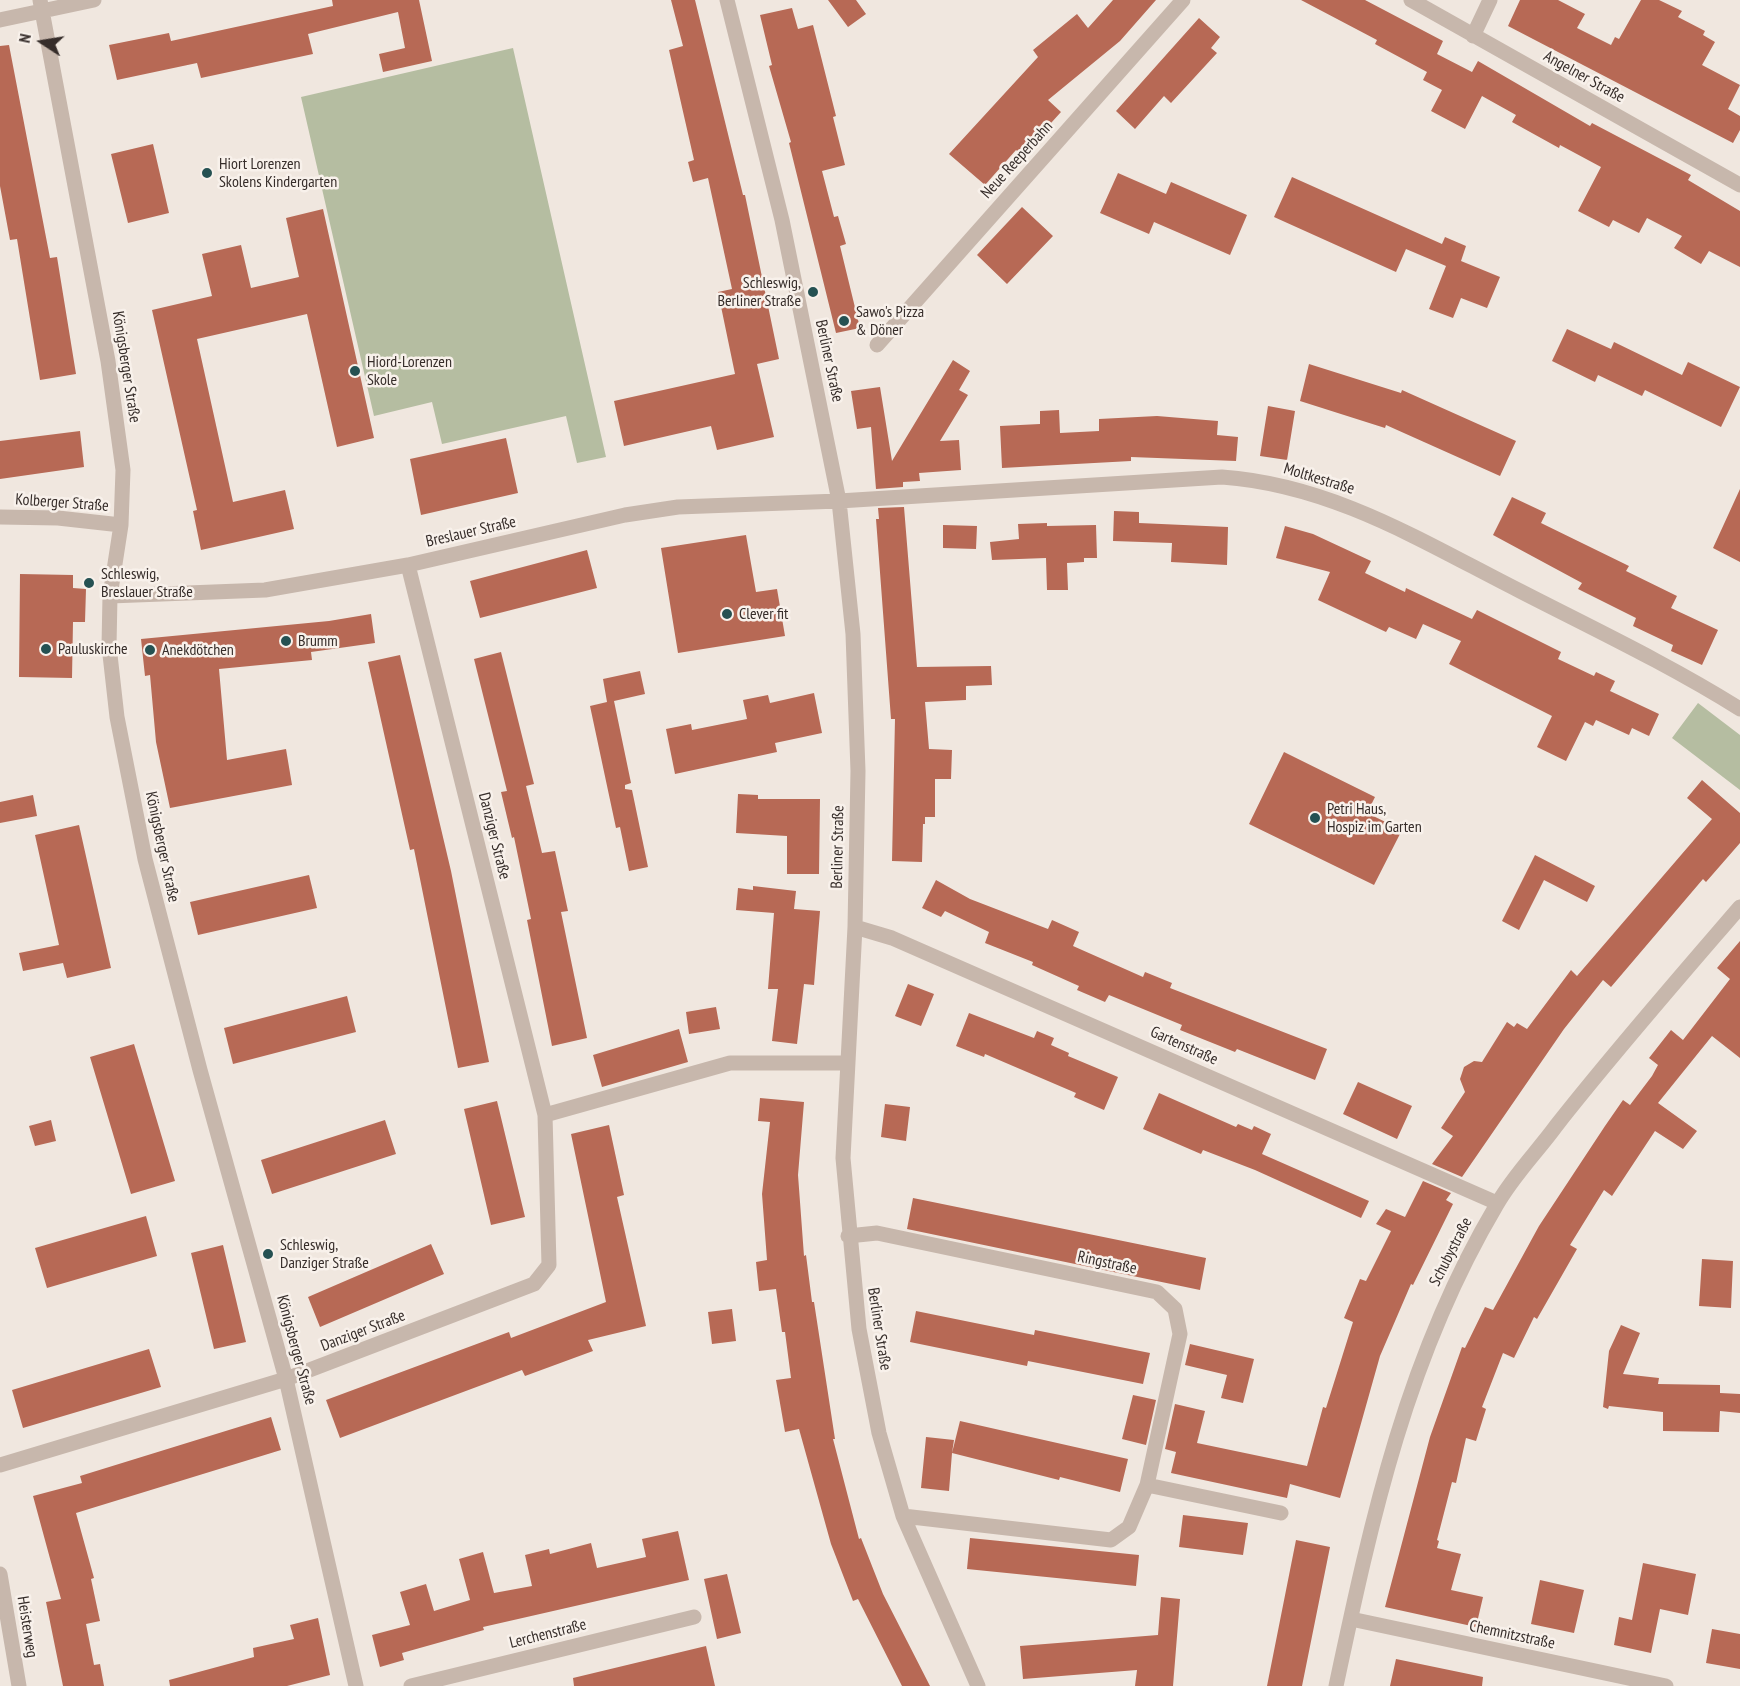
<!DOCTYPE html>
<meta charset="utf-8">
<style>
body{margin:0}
#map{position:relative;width:1740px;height:1686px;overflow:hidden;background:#f0e7df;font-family:"PT Sans Narrow",sans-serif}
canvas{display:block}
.north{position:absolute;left:12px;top:12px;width:60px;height:60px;-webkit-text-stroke:4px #f8f1eb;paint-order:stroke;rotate:282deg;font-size:16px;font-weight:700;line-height:24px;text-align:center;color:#362d2a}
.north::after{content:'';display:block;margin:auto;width:21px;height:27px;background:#362d2a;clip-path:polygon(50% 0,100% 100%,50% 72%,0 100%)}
</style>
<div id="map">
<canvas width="1740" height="1686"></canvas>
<div class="north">N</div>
</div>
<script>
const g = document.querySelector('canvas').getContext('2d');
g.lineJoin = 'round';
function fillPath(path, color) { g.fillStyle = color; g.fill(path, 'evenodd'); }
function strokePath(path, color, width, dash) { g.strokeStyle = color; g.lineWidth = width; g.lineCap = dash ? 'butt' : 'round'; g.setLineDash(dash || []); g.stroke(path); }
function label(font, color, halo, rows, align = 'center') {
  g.font = font + ' "PT Sans Narrow",sans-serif'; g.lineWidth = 5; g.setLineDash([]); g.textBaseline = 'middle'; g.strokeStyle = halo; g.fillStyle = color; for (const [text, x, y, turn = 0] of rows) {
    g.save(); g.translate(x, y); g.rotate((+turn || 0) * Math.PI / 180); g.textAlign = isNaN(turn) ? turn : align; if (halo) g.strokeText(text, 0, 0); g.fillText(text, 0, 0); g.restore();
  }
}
const green = new Path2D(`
 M513,48L606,457L577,463L566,416L442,444L432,402L374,416L301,97Z
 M1698,703L1740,735V790L1672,738Z`);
const building = new Path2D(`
 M332,0H419L432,61L383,72L379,54L405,48L398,12L308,34L313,54L201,78L197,63L117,80L109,45L169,33L171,41L333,6Z
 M671,0H695L743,195H745L779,359L757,364L774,437L717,450L711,426L624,446L614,401L735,374L718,292L732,289L708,178L693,182L688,162L694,160L669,50L683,46Z
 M828,0H856L866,14L848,27Z
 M1113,0H1156L1120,41L1048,100L1061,112L1022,155L1016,150L985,185L949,154L1038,57L1033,50L1077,14L1088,28Z
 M1301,0H1365L1443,41L1437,54L1472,72L1478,61L1590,126L1592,123L1691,175L1688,180L1740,211V267L1709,251L1701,264L1674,248L1682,236L1647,218L1639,233L1613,220L1609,227L1578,211L1601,167L1560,145L1559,148L1512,122L1516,115L1482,96L1465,129L1431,111L1442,90L1423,80L1427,72L1375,44L1377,40Z
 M1520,0H1558L1585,14L1577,28L1611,45L1615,37L1619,39L1641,0H1659L1682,11L1678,17L1705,31L1703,35L1715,42L1702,65L1740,85L1728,109L1740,116V130L1733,143L1508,26Z
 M792,8L798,29L813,25L836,116L833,117L845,165L822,171L834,217L838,216L846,244L840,246L860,328L836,333L789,143L791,142L769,66L772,65L760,15Z
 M1199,18L1220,37L1211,48L1217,53L1171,103L1164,96L1135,129L1116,111Z
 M9,45L50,258L57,257L76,374L40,380L17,239L10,240L0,186V46Z
 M153,144L169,213L128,223L111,154Z
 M1118,173L1166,194L1171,182L1247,215L1230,255L1154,222L1149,234L1100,213Z
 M1292,177L1442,244L1445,237L1466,246L1461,261L1500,277L1487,308L1461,298L1453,318L1429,309L1446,266L1406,249L1396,272L1274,217Z
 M1022,207L1053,236L1007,284L977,255Z
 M323,209L374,438L337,447L307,314L197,339L233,502L285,490L294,529L201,550L193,511L197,510L152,310L212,296L202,254L241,245L251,288L299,277L286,218Z
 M1567,329L1611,349L1614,342L1682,375L1688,362L1740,387L1721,427L1645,390L1642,396L1598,375L1595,382L1552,361Z
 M953,360L970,371L959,390L968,395L940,441L959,440L961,470L919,473L920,481L903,482V487L876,489L871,427L857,429L851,391L880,387L892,461Z
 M1309,364L1401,393L1402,390L1516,441L1500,476L1386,425L1385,428L1300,401Z
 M1268,406L1295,411L1287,460L1260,456Z
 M1059,410L1060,433L1099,431V419L1157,416L1218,421L1217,435L1238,437L1236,461L1131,457V461L1002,468L1000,426L1040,424V411Z
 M80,431L84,467L0,479V441Z
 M506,438L518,493L421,515L410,459Z
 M1740,489V562L1713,548Z
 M1512,497L1546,513L1541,523L1629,566L1626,571L1677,596L1671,608L1718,630L1702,665L1671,651L1673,645L1633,626L1636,618L1578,589L1582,583L1493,535Z
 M904,507L917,667L991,666L992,685L966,686V700L925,702L929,749L952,750L951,779H935V817H925V824H923L922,862L892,861L895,719H891L876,519H879L878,508Z
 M1114,511L1139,512V523L1228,527L1227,565L1171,562L1172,543L1113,541Z
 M1047,523V526L1096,525L1097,558H1084V562L1067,563L1068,590H1047L1046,558L992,560L990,542L1019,539L1018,524Z
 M943,525L977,526L976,549L943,548Z
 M1285,526L1313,534L1371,561L1365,573L1405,592L1406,588L1472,619L1477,610L1561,652L1558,659L1594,676L1596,672L1615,681L1610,691L1659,714L1649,736L1632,728L1629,735L1596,720L1593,726L1585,722L1566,761L1537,747L1552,716L1449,664L1461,641L1423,624L1416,639L1389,627L1386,632L1318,600L1330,572L1276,558Z
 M746,535L756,592L777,589L785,636L678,653L661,548Z
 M587,550L597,588L480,618L470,581Z
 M20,574L73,575V588L86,589L85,622H73L72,678L19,677Z
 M371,614L375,643L311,652L312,660L219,669L227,760L286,749L292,785L170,808L156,742L150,675L145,676L141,639L329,621Z
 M501,652L534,784L526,786L542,853L555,851L568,911L561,912L587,1038L552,1046L527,920L531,919L514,837L512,838L501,792L507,791L474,659Z
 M400,655L451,871L489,1062L458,1068L414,849L410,850L368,662Z
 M640,671L645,694L614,701L631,783L625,785V789L632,790L648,867L629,871L620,827L616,828L590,706L607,702L603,679Z
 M814,693L822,733L775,743L777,752L675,774L666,729L691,724L692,730L747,719L743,700L768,695L770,703Z
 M1284,752L1375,797L1367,813L1402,830L1374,885L1249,824Z
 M1702,780L1740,813V843L1706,882L1703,879L1611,987L1603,980L1564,1029L1462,1177L1432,1164L1453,1136L1441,1128L1465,1092L1460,1079L1464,1067L1474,1061L1482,1062L1507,1022L1514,1027L1517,1023L1527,1029L1571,970L1577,976L1712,819L1687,798Z
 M738,794L758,795V799H820L819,874H787V836L736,833Z
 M33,795L37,816L0,823V802Z
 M79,825L111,968L67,978L63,963L23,971L19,953L59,945L35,835Z
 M1535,855L1595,886L1587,902L1544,880L1519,930L1502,921Z
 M309,875L317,908L198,935L190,902Z
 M936,880L970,899L1048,929L1052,920L1079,932L1073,946L1143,977L1145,972L1172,983L1170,988L1327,1049L1315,1080L1237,1049L1235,1052L1180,1030L1182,1025L1109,995L1105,1002L1077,990L1079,986L1032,965L1033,962L985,943L989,932L945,911L941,917L922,908Z
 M753,886L796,891L794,909L820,911L814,985L804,984L797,1044L772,1041L778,989H768L774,913L736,910L738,888L753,890Z
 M1740,941V1058L1712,1036L1658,1103L1697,1131L1683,1149L1655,1131L1612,1196L1604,1190L1570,1245L1577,1249L1537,1319L1534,1317L1514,1358L1503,1353L1482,1407L1486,1409L1476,1441L1466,1438L1456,1483L1452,1482L1437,1540L1439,1541L1437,1548L1461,1554L1451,1590L1483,1597L1476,1627L1385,1607L1430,1437L1462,1347L1465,1348L1485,1307L1493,1310L1539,1226L1605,1126L1623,1100L1630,1105L1652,1076L1658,1065L1649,1058L1671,1030L1683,1040L1730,979L1717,968Z
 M908,984L934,994L921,1026L895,1016Z
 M347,996L356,1032L233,1064L224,1028Z
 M716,1007L720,1029L689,1034L686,1012Z
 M969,1013L1034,1038L1037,1031L1054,1038L1051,1045L1069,1053L1068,1056L1118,1077L1104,1110L1074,1097L1076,1093L985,1054L984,1057L956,1046Z
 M679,1029L688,1062L602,1087L593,1055Z
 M134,1044L175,1181L131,1194L90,1057Z
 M1358,1082L1412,1106L1397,1139L1343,1114Z
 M1159,1093L1236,1127L1238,1124L1252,1130L1254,1126L1271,1134L1262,1154L1369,1201L1361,1218L1255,1170L1203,1150L1201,1154L1143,1129Z
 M760,1098L804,1102L798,1175L804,1256L806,1255L812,1302H814L835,1439H833L859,1539L861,1538L883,1594L930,1686H902L858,1599L853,1601L831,1544L799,1429L785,1432L776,1380L791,1378L785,1332H782L776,1289L759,1291L756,1262L767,1260L762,1194L770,1122L758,1121Z
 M497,1101L525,1217L491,1225L464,1109Z
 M885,1104L910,1107L906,1141L881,1137Z
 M51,1120L56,1141L35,1146L29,1126Z
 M385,1120L396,1154L272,1194L261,1160Z
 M609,1125L624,1195L617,1197L646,1326L588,1340L593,1351L525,1376L522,1370L340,1438L326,1400L509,1332L511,1338L606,1302L571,1134Z
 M1423,1181L1451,1193L1446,1200L1453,1204L1413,1285L1411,1284L1380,1356L1340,1498L1290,1484L1287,1498L1171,1473L1176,1452L1165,1449L1175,1404L1205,1411L1197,1443L1307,1466L1323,1407L1326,1408L1353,1322L1344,1318L1360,1279L1366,1281L1391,1231L1376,1224L1386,1209L1405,1217Z
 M913,1198L1206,1258L1200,1290L907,1229Z
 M146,1216L157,1256L47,1288L35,1248Z
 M431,1244L444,1274L320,1327L308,1297Z
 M223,1245L246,1342L214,1349L191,1253Z
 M1702,1259L1733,1261L1731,1308L1699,1306Z
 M732,1309L736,1341L712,1344L708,1312Z
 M916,1311L1034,1335L1035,1330L1150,1353L1143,1384L1028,1361L1027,1366L910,1342Z
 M1621,1325L1640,1333L1623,1374L1659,1378L1658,1384L1720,1385V1393L1740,1394V1413L1720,1411L1719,1432L1663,1431V1412L1609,1406L1608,1409L1603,1407L1609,1351Z
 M1190,1344L1254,1359L1243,1403L1221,1398L1227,1375L1185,1365Z
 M149,1349L161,1387L23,1428L12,1390Z
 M1133,1395L1156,1400L1146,1445L1122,1439Z
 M271,1417L281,1450L76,1513L94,1578L91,1579L100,1621L86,1624L94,1665L100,1664L104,1686H63L46,1602L61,1599L33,1496L82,1483L80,1476Z
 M960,1421L1128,1459L1120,1492L1060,1477L1059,1480L952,1453L949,1491L921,1488L926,1437L954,1440L952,1453Z
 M1183,1515L1248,1523L1243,1555L1179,1547Z
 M678,1531L689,1580L483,1627L484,1630L402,1653L404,1660L380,1667L372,1635L410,1625L400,1592L426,1584L434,1611L470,1600L459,1559L483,1552L494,1593L532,1586L525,1555L549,1549L550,1554L591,1543L597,1568L646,1557L642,1539Z
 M970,1538L1139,1555L1136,1586L967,1569Z
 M1296,1540L1330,1547L1302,1686H1267Z
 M1643,1563L1696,1574L1688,1615L1660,1609L1651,1653L1614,1645L1619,1617L1632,1620Z
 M727,1574L741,1633L717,1639L704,1579Z
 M1540,1580L1584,1590L1574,1633L1531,1624Z
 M1161,1597L1180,1599L1173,1686H1135L1137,1670L1023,1679L1020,1646L1158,1635Z
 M318,1618L330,1675L287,1686H170L169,1680L254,1657L253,1648L294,1639L290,1625Z
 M1712,1629L1740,1634V1669L1706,1663Z
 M706,1646L715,1686H574L573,1678Z
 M1396,1659L1483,1677L1482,1686H1390Z`);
const minor = new Path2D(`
 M40,0L108,361L123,470L121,525L110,596L109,646L117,717L145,859L200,1070L286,1379L356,1686
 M727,0L782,220L839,501L853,634L858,771L855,927L843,1158L859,1329L879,1433L903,1516L978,1686
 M1411,0L1740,185
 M0,20L94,0
 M1473,36L1490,0
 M877,345L1183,0
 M0,517L58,518L121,525
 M110,596L265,590L408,565L625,515L678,507L839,501L1222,477C1333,485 1423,542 1520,591C1594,629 1670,665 1740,709
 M855,927L892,938L1497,1203
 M545,1115L730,1063H848
 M848,1236L877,1233L1157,1292L1175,1309L1180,1334L1147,1485L1129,1527L1111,1540L903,1516
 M0,1465L286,1379L534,1284L549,1265L545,1115L408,565
 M1147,1485L1281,1513
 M0,1574L19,1686
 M1351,1619L1666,1686
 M411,1686L694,1617
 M1336,1686C1372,1517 1407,1356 1496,1206C1512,1177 1537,1152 1556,1126C1615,1051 1678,979 1740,907`);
const markers = [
 [207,173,6,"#255152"],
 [813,292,6,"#255152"],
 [844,321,6,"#255152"],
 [355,371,6,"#255152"],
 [89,583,6,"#255152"],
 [727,614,6,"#255152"],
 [286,641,6,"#255152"],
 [46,649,6,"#255152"],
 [150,650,6,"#255152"],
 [1315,818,6,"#255152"],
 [268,1254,6,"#255152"]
];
const streetNames = [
 ["Angelner Straße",1584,77,29],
 ["Neue Reeperbahn",1017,160,-48],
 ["Berliner Straße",829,361,78],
 ["Königsberger Straße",126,367,81],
 ["Moltkestraße",1319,479,17],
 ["Kolberger Straße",62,503,4],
 ["Breslauer Straße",471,532,-13],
 ["Danziger Straße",494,836,76],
 ["Königsberger Straße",162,847,78],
 ["Berliner Straße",838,847,-89],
 ["Gartenstraße",1184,1046,24],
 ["Schubystraße",1451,1252,-63],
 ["Ringstraße",1107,1263,12],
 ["Berliner Straße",879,1329,81],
 ["Danziger Straße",363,1331,-21],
 ["Königsberger Straße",296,1350,75],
 ["Heisterweg",27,1627,81],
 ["Lerchenstraße",548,1634,-14],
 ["Chemnitzstraße",1512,1635,12]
];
const poiNames = [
 ["Hiort Lorenzen",219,164],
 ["Skolens Kindergarten",219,182],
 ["Schleswig,",801,283,"right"],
 ["Berliner Straße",801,301,"right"],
 ["Sawo's Pizza",856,312],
 ["& Döner",856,330],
 ["Hiord-Lorenzen",367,362],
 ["Skole",367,380],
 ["Schleswig,",101,574],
 ["Breslauer Straße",101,592],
 ["Clever fit",739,614],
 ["Brumm",298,641],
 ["Pauluskirche",58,649],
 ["Anekdötchen",162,650],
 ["Petri Haus,",1327,809],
 ["Hospiz im Garten",1327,827],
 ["Schleswig,",280,1245],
 ["Danziger Straße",280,1263]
];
fillPath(green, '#b5bda1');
fillPath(building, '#b76955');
strokePath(minor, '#c7b7ac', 15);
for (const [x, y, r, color] of markers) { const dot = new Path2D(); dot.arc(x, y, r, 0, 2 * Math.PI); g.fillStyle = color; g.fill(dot); strokePath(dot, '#f8f1eb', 2); }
label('16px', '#362d2a', '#f8f1eb', streetNames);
label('16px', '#362d2a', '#f8f1eb', poiNames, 'left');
</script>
